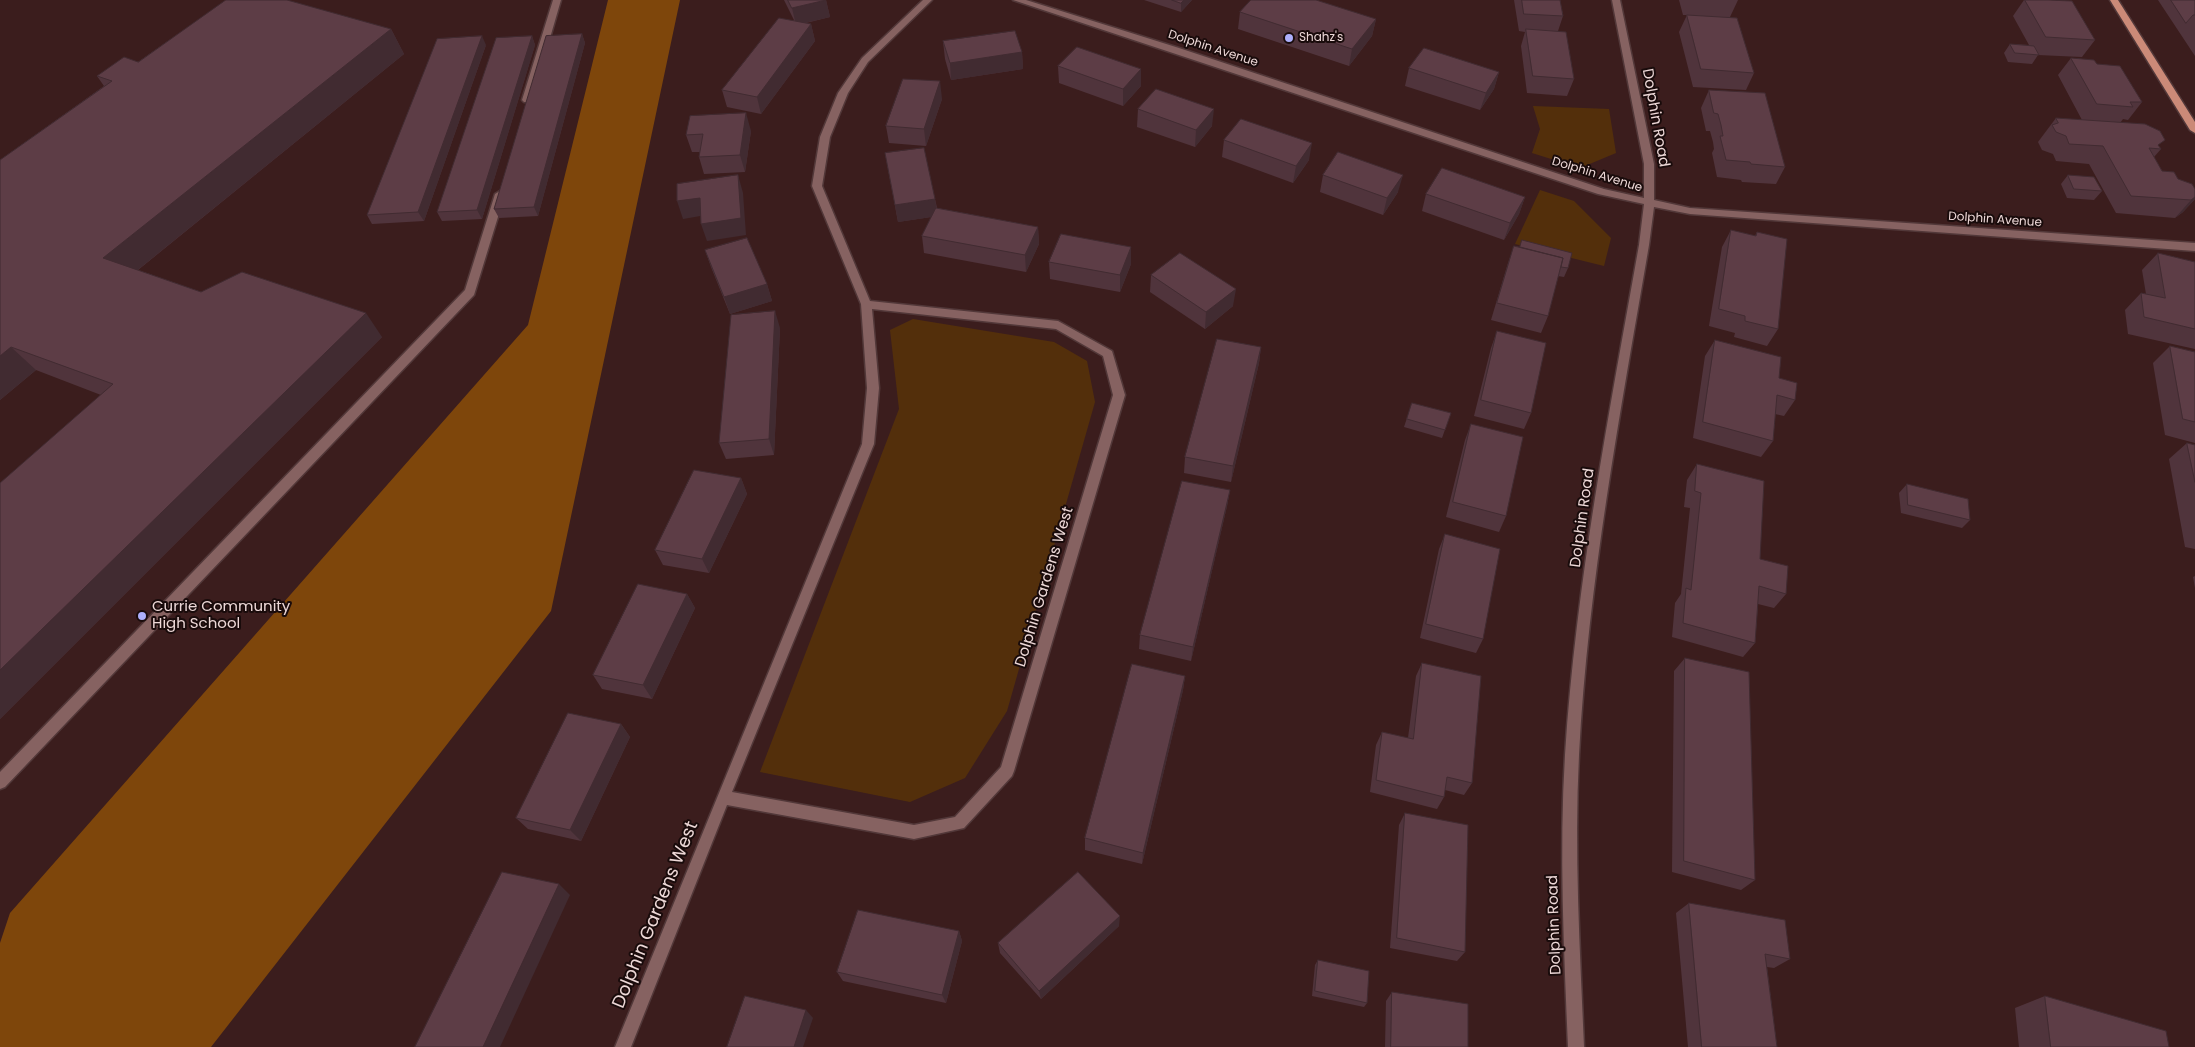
<!DOCTYPE html>
<style>
body{margin:0}
canvas{display:block;background:#3b1d1d}
</style>
<canvas width="2195" height="1047"></canvas>
<script>
const g = document.querySelector('canvas').getContext('2d');
g.lineJoin = 'round';
function fillPath(path, color) { g.fillStyle = color; g.fill(path, 'evenodd'); }
function strokePath(path, color, width, dash) { g.strokeStyle = color; g.lineWidth = width; g.lineCap = dash ? 'butt' : 'round'; g.setLineDash(dash || []); g.stroke(path); }
function label(font, color, halo, rows, align = 'center') {
  g.font = font + ' Poppins,sans-serif'; g.lineWidth = 4; g.setLineDash([]); g.textBaseline = 'middle'; g.strokeStyle = halo; g.fillStyle = color; for (const [text, x, y, turn = 0] of rows) {
    g.save(); g.translate(x, y); g.rotate((+turn || 0) * Math.PI / 180); g.textAlign = isNaN(turn) ? turn : align; if (halo) g.strokeText(text, 0, 0); g.fillText(text, 0, 0); g.restore();
  }
}
const green = new Path2D(`
 M1533,106L1609,109L1616,153L1580,168L1532,153L1540,129Z
 M1540,190L1574,201L1611,238L1604,266L1515,244Z
 M913,319L1054,342L1087,361L1095,402L1007,711L965,778L910,802L760,772L899,409L890,330Z`);
const forest = new Path2D(`
 M608,0H680L551,611L211,1047H0V943L10,913L528,325Z`);
const lane = new Path2D(`
 M553,0H561L532,100L530,102H524L522,100Z
 M500,191L505,194L474,295L5,787L0,789V772L465,290L495,194Z`);
const street = new Path2D(`
 M923,0H932L868,62L848,93L830,137L822,186L870,301L1058,321L1112,351L1125,395L1014,771L1012,776L964,828L914,839L727,805L631,1047H615L862,444L867,388L861,304L812,186L820,137L838,93L862,58ZM872,309L1056,329L1103,356L1113,395L1001,767L955,817L914,825L732,792L874,444L879,388Z
 M1013,0H1026L1179,48L1604,189L1644,198V164L1612,0H1620L1654,164V200L1690,208L2195,243V251L1690,214L1654,207L1649,245C1620,414 1588,583 1579,755C1574,852 1580,950 1584,1047H1568C1564,950 1559,852 1565,755C1576,583 1609,414 1639,245L1644,204L1598,194Z`);
const primary = new Path2D(`
 M2110,0H2118L2195,122V133L2190,130Z`);
const wall = new Path2D(`
 M784,0H826L830,17L806,23L811,24L815,41L761,114L727,107L722,90L794,20Z
 M1144,0H1192L1181,12Z
 M1514,0H1560L1563,16L1558,31L1574,79L1567,96L1527,93L1521,46L1525,32L1519,31Z
 M1679,0H1738L1730,17L1754,73L1746,90L1693,87L1679,32L1687,15H1683Z
 M2024,0H2051L2095,40L2082,57L2038,55L2032,64L2008,62L2004,53L2010,44L2029,45L2013,16Z
 M2158,0H2195V56Z
 M1240,12L1376,19L1372,36L1349,66L1238,29Z
 M391,29L404,54L138,270L201,292L382,337L0,719V483L101,395L36,370L0,400V160L104,86L97,76L138,62Z
 M582,34L585,43L538,216L499,218L494,209Z
 M532,36L535,45L482,219L442,221L437,212Z
 M943,41L1022,52L1023,69L951,80L945,59Z
 M486,45L424,221L372,224L367,215Z
 M2071,58L2097,64L2142,102L2128,120L2123,119L2120,123L2159,147L2161,149L2154,157L2162,171L2178,179L2195,189V199L2183,212L2175,218L2116,213L2089,164L2056,161L2053,154L2042,150L2038,142L2056,118L2082,120L2058,75Z
 M1058,66L1141,86L1123,106L1059,83Z
 M1409,68L1499,72L1494,89L1480,110L1405,86Z
 M1709,90L1785,167L1776,184L1742,182L1741,180L1717,177L1712,153L1714,149L1713,142L1710,131H1706L1701,108Z
 M942,99L926,146L889,143L886,126Z
 M1138,109L1212,126L1195,147L1137,127Z
 M751,131L745,172L704,174L699,157L700,152H692L686,135Z
 M1224,140L1309,160L1293,183L1222,157Z
 M885,153L935,199L937,208L1038,227L1039,244L1026,272L924,253L922,236L931,217L898,222Z
 M1323,175L1398,192L1383,215L1320,192Z
 M2068,175L2102,191L2094,200L2067,198L2061,184Z
 M1426,194L1525,197L1519,214L1504,240L1422,211Z
 M1731,230L1755,236L1757,232L1778,329L1767,346L1734,337L1735,333L1709,326L1722,247Z
 M1522,240L1568,268L1564,277L1558,276L1548,316L1541,333L1491,320L1508,263L1514,246L1520,247Z
 M1131,247V264L1120,292L1050,279L1049,262Z
 M705,250L767,284L772,301L730,314L711,267Z
 M2158,253L2195,262V349L2128,334L2125,310L2141,293L2146,294L2142,270Z
 M1151,275L1233,306L1205,329L1150,292Z
 M780,328L774,455L726,459L719,443Z
 M1497,331L1531,413L1524,429L1474,416L1491,348Z
 M1715,340L1779,378L1795,400L1784,416L1775,414L1773,441L1761,457L1693,438L1705,356Z
 M2170,346L2195,352V443L2165,435L2153,363Z
 M1261,347L1259,363L1231,482L1184,473L1185,457Z
 M1412,403L1451,413L1442,438L1404,427Z
 M1471,424L1506,516L1499,532L1446,517L1465,440Z
 M2187,443L2195,445V549L2185,547L2169,459Z
 M1697,464L1760,559L1786,594L1774,608L1758,604L1755,643L1743,657L1672,637L1675,603L1681,594L1690,508L1684,507L1687,480Z
 M741,478L747,494L709,573L663,565L655,550Z
 M1907,484L1970,520L1962,528L1901,513L1899,493Z
 M1230,490L1227,506L1191,661L1139,649L1140,635Z
 M1445,534L1483,639L1476,653L1420,638L1439,549Z
 M2195,576V588L2193,577Z
 M687,594L695,608L652,699L602,689L593,675Z
 M1685,658L1755,880L1741,890L1672,872L1674,671Z
 M1422,663L1472,783L1464,795L1445,790L1444,797L1437,809L1370,792L1376,745L1382,732L1408,738L1416,676Z
 M1185,676L1183,690L1142,864L1085,850V838Z
 M621,724L630,737L581,841L528,829L516,818Z
 M1405,813L1465,952L1457,961L1390,948L1399,825Z
 M1689,903L1790,959L1774,968L1767,967L1777,1047H1688L1676,913Z
 M1119,926L1041,999L1000,953L998,943Z
 M959,931L962,941L946,1003L843,981L837,972Z
 M1318,960L1367,1003L1364,1007L1312,996L1315,965Z
 M1392,992L1468,1047H1385L1386,1001Z
 M2045,996L2169,1047H2019L2015,1008Z`);
const shadedWall = new Path2D(`
 M826,0L830,17L796,25L792,8Z
 M1184,0H1192L1181,12V3Z
 M1376,19L1372,36L1349,66L1352,49Z
 M811,24L815,41L761,114L757,97Z
 M391,29L404,54L124,281L103,258Z
 M582,34L585,43L538,216L534,207Z
 M482,36L486,45L424,221L418,212Z
 M532,36L535,45L482,219L477,210Z
 M1022,52L1023,69L951,80L950,63Z
 M1141,69V86L1123,106V89Z
 M1499,72L1494,89L1480,110L1486,93Z
 M940,81L942,99L926,146L924,129Z
 M1214,109L1212,126L1195,147L1196,130Z
 M746,113L751,131L745,172L740,155Z
 M1312,143L1309,160L1293,183L1296,166Z
 M738,175L743,193L746,235L707,241L701,224Z
 M1403,175L1398,192L1383,215L1387,198Z
 M1525,197L1519,214L1504,240L1510,223Z
 M2195,197V199L2183,212L2175,218L2191,200Z
 M700,198L706,215L683,219L677,201Z
 M935,199L938,216L898,222L895,205Z
 M1038,227L1039,244L1026,272L1025,255Z
 M1131,247V264L1120,292V275Z
 M767,284L772,301L730,314L724,297Z
 M1236,289L1233,306L1205,329L1206,312Z
 M775,311L780,328L774,455L769,439Z
 M366,313L382,337L0,719V670Z
 M11,347L36,370L0,400V356Z
 M1261,347L1259,363L1231,482L1233,466Z
 M741,478L747,494L709,573L702,559Z
 M1230,490L1227,506L1191,661L1193,647Z
 M687,594L695,608L652,699L643,685Z
 M1185,676L1183,690L1142,864L1143,853Z
 M621,724L630,737L581,841L570,830Z
 M559,884L570,895L500,1047H483Z
 M1120,916L1119,926L1041,999L1039,991Z
 M959,931L962,941L946,1003L942,995Z
 M806,1010L813,1018L803,1047H794Z`);
const building = new Path2D(`
 M226,0H287L391,29L103,258L201,292L242,272L366,313L0,670V483L113,384L11,347L0,356V160L112,81L97,76L124,57L138,62Z
 M788,0H826L792,8Z
 M1172,0H1184L1181,3Z
 M1251,0H1316L1376,19L1352,49L1240,12Z
 M1522,0H1560L1563,16L1524,14Z
 M2025,0H2048L2072,1L2095,40L2046,37Z
 M2171,0H2195V15H2193L2186,23Z
 M1687,15L1737,18L1754,73L1701,69Z
 M779,18L811,24L757,97L722,90Z
 M1526,29L1566,32L1574,79L1533,76Z
 M1015,31L1022,52L950,63L943,41Z
 M582,34L534,207L494,209L546,36Z
 M482,36L418,212L367,215L437,39Z
 M532,36L477,210L437,212L496,38Z
 M2010,44L2034,46L2039,55L2015,53Z
 M1077,47L1141,69L1123,89L1058,66Z
 M1424,48L1499,72L1486,93L1409,68Z
 M2071,58L2094,60L2097,64L2120,66L2142,102H2130L2133,107L2097,104Z
 M903,79L940,81L924,129L886,126Z
 M1156,89L1214,109L1196,130L1138,109Z
 M1709,90L1765,93L1785,167L1751,164L1750,162L1726,160L1720,136H1723L1721,125L1718,114L1714,113Z
 M746,113L740,155L699,157L703,134L686,135L690,116Z
 M2056,118L2145,124L2160,131L2165,140L2158,145L2161,149L2149,148L2162,171L2174,172L2178,179L2192,184L2195,189V197L2191,200L2131,196L2103,146L2069,144L2066,136L2056,132L2052,125L2058,123Z
 M1241,119L1312,143L1296,166L1224,140Z
 M924,148L935,199L895,205L885,153Z
 M1338,152L1403,175L1387,198L1323,175Z
 M1442,168L1525,197L1510,223L1426,194Z
 M738,175L741,218L701,224L700,198L677,201V184Z
 M2068,175L2094,177L2102,191L2074,189Z
 M936,208L1038,227L1025,255L922,236Z
 M1731,230L1756,236L1757,232L1787,239L1778,329L1745,321V316L1719,309Z
 M1061,234L1131,247L1120,275L1049,262Z
 M747,238L767,284L724,297L705,250Z
 M1522,240L1572,253L1568,268L1561,267L1563,258L1520,247Z
 M1514,246L1563,258L1548,316L1497,303Z
 M1180,253L1236,289L1206,312L1151,275Z
 M2158,253L2195,262V329L2144,317L2141,293L2165,298Z
 M775,311L769,439L719,443L731,315Z
 M1497,331L1546,343L1531,413L1481,400Z
 M1217,339L1261,347L1233,466L1185,457Z
 M1715,340L1781,357L1779,378L1797,383L1795,400L1777,395L1773,441L1703,422Z
 M2170,346L2195,352V422L2183,419Z
 M1412,403L1451,413L1445,430L1407,419Z
 M1471,424L1523,437L1506,516L1453,502Z
 M2187,443L2195,445V482Z
 M1697,464L1764,481L1760,559L1788,566L1786,594L1759,586L1755,643L1683,623L1686,588L1691,590L1701,493L1695,491Z
 M694,470L741,478L702,559L655,550Z
 M1182,481L1230,490L1193,647L1140,635Z
 M1907,484L1968,499L1970,520L1908,505Z
 M1445,534L1500,549L1483,639L1426,624Z
 M638,584L687,594L643,685L593,675Z
 M1685,658L1749,672L1755,880L1684,861Z
 M1422,663L1481,676L1472,783L1447,777L1444,797L1376,780L1382,732L1413,739Z
 M1132,664L1185,676L1143,853L1085,838Z
 M568,713L621,724L570,830L516,818Z
 M1405,813L1468,825L1465,952L1397,938Z
 M502,872L559,884L483,1047H415Z
 M1078,872L1120,916L1039,991L998,943Z
 M1689,903L1785,920L1790,959L1765,954L1777,1047H1702Z
 M858,910L959,931L942,995L837,972Z
 M1318,960L1369,971L1367,1003L1315,991Z
 M1392,992L1468,1004V1047H1391Z
 M745,996L806,1010L794,1047H727Z
 M2045,996L2166,1031L2169,1047H2051Z`);
const markers = [
 [1289,38,5,"#adaffb"],
 [142,616,5,"#adaffb"]
];
const farPoinames = [
 ["Shahz's",1299,38]
];
const farStreetnames = [
 ["Dolphin Avenue",1213,49,18],
 ["Dolphin Avenue",1597,175,17],
 ["Dolphin Avenue",1995,220,4]
];
const streetNames = [
 ["Dolphin Road",1655,118,80],
 ["Dolphin Road",1583,518,-82],
 ["Dolphin Gardens West",1045,587,-73],
 ["Dolphin Road",1555,925,-92]
];
const poiNames = [
 ["Currie Community",152,607],
 ["High School",152,624]
];
const nearStreetnames = [
 ["Dolphin Gardens West",656,915,-68]
];
fillPath(green, '#532f0b');
fillPath(forest, '#7e460b');
strokePath(lane, '#523839', 3);
strokePath(street, '#523839', 3);
strokePath(primary, '#523839', 3);
fillPath(lane, '#866261');
fillPath(street, '#866261');
fillPath(primary, '#cb8a78');
fillPath(wall, '#50343c');
fillPath(shadedWall, '#412b31');
fillPath(building, '#5d3d46');
strokePath(building, '#412b31', 1);
for (const [x, y, r, color] of markers) { const dot = new Path2D(); dot.arc(x, y, r, 0, 2 * Math.PI); g.fillStyle = color; g.fill(dot); strokePath(dot, '#190b0b', 2); }
label('12px', '#edd8d7', '#190b0b', farPoinames, 'left');
label('12px', '#edd8d7', '#190b0b', farStreetnames);
label('15px', '#edd8d7', '#190b0b', streetNames);
label('15px', '#edd8d7', '#190b0b', poiNames, 'left');
label('18px', '#edd8d7', '#190b0b', nearStreetnames);
</script>
